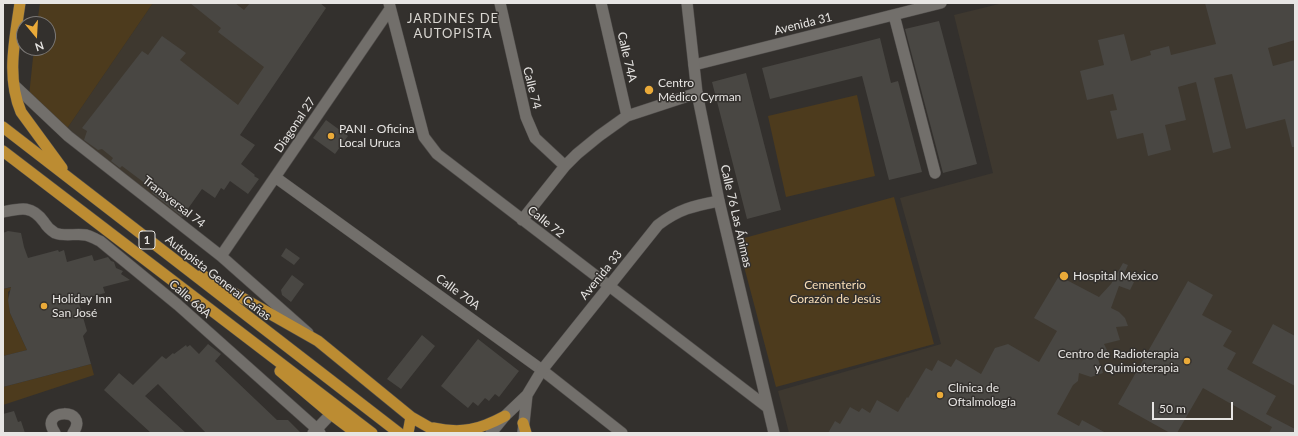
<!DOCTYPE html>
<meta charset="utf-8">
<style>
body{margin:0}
#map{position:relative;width:1298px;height:436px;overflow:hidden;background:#33302d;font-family:Lato,sans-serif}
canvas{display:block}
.frame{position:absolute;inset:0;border:4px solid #e7e5e3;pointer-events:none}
.north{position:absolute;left:16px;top:16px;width:40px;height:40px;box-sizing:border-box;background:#33302d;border:1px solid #7b7876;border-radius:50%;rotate:162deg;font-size:11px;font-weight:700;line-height:16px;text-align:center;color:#e7e5e3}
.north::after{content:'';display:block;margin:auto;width:14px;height:18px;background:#eaaa39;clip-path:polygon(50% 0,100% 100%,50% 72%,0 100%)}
.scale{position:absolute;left:1152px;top:402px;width:81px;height:18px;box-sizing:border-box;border:2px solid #e7e5e3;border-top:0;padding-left:5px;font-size:12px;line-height:14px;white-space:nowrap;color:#e7e5e3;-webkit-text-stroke:3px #33302d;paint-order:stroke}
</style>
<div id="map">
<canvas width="1298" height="436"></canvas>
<div class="frame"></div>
<div class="north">N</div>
<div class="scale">50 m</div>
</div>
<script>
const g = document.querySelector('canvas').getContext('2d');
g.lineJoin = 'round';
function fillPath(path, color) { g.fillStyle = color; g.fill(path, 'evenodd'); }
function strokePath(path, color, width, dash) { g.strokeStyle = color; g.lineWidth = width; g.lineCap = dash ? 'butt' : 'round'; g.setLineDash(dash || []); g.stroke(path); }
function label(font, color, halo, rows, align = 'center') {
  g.font = font + ' Lato,sans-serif'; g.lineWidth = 3; g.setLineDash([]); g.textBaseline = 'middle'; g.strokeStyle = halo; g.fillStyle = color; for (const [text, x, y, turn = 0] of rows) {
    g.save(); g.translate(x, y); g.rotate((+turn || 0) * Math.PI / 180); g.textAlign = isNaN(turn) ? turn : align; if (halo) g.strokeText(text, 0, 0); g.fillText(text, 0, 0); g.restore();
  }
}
const built = new Path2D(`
 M153,3H319L326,8L181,218L66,130Z
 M1003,3H1295V433H789L778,391L941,344L900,198L993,173L954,15Z`);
const green = new Path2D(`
 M40,3H153L66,130L29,96L34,48H48V24H37Z
 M857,95L875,176L786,197L768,116Z
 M894,197L934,344L776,387L737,240Z
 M13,287L8,292L10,313L27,350L3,356V289Z
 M91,364L94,375L3,405V387Z`);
const building = new Path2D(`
 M190,3H235L244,10L250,3H320L326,8L240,135L255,145L241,164L255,175L254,176L259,179L248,194L230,181L224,190L221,188L215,198L202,189L182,217L152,193L154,190L122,166L120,168L111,161L113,158L102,149L98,150L84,140L87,131L82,128L142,51L148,55L162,36L186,53L180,60L238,105L264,67L218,32L221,28Z
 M1205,3H1295V40L1268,48L1273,66L1295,60V147H1292L1285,119L1246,129L1232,74L1214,78L1231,148L1213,153L1196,82L1178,87L1186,120L1165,125L1171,150L1148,156L1143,133L1117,139L1110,111L1117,110L1113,94L1087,100L1080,71L1104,65L1098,40L1124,34L1131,61L1151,55L1150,51L1169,46L1171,55L1216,44Z
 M939,21L977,164L943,173L905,29Z
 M880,38L891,83L898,81L922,172L889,180L862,76L770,99L762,68Z
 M746,73L781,210L747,219L712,82Z
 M326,120L348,136L335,154L313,138Z
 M8,231L21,233L24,247L28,258L58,250L59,252L64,250L67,262L92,255L94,261L108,257L111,261L114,262L116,268L123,271L121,274L130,280L103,287L105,293L78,300L87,331L83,336L91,364L3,387V356L27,350L10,313L8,300L11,287L3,289V233Z
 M286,248L300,258L294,265L281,256Z
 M1123,263L1128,265L1123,276L1134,282L1130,290L1119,286L1111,308L1119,312L1125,318L1128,326L1116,327L1120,340L1104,344L1111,358L1098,359L1103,373L1091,377L1079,373L1078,381L1073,385L1057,414L1079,426L1082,420L1106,433H828L835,421L840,424L850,407L859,412L862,408L870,413L877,400L898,412L907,397L908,398L926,368L932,371L938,360L951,367L956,359L981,374L995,348L1008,344L1039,362L1057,331L1034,318L1059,276L1099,297L1111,284Z
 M292,275L304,284L291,302L282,295L281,290Z
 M1188,281L1213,295L1202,315L1232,331L1223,346L1236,353L1227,369L1276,396L1266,414L1295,429V433H1269L1272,427L1203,388L1177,433H1170L1118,404Z
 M1273,324L1295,336V386L1252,363Z
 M422,335L435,346L401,389L387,379Z
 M478,339L519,371L499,397L495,394L489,401L485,398L478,406L473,402L468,408L441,386Z
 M208,344L221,354L215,361L277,420H288L301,433H206L158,384L145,396L186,433H151L104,390L119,373L133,385L162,356L166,359L173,353L174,354L186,345L187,347L190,345L199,354Z
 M14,411L18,422L21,421L25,433H3V414Z`);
const minor = new Path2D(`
 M389,3L424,137L437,154L767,407
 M500,3L526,117L535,138L565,166
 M601,3L627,116
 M894,15L935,173
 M694,65L941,3
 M14,85L68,136L221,256L308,333
 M275,177L542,370L622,433
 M719,201L774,433
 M3,212C21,208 32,205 44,222C47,227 50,230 55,233C65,237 76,233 86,235C91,236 95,239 100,241L178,305L317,429L320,433
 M522,220L565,166L577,154L599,136L627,116L697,93
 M221,256L390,9
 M55,433C37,408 91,407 73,433
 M313,433L331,414`);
const tertiary = new Path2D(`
 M523,432L527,395
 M491,433L505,416L527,395L542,370L658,225C679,209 693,206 719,201L697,93L687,3`);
const trunk = new Path2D(`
 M20,3C15,39 6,77 21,112L62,168
 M3,127L399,433
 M3,151L372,433
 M202,275L318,341L411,417L439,433
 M280,371L331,414L356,433
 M523,423L526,433
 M433,428C462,434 479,430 505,416
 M408,433L411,417`);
const markers = [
 [649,90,5,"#eaaa39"],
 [331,136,4,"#eaaa39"],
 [1064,276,5,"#eaaa39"],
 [44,306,4,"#eaaa39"],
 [1187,361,4,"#eaaa39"],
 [940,395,4,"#eaaa39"]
];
const shields = [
 [147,240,16]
];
const shieldNames = [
 ["1",147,240]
];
const streetNames = [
 ["Avenida 31",803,24,-14],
 ["Calle 74A",627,57,77],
 ["Calle 74",532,88,76],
 ["Diagonal 27",295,125,-56],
 ["Transversal 74",174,202,38],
 ["Calle 76 Las Ánimas",736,216,77],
 ["Calle 72",546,222,38],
 ["Avenida 33",601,275,-51],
 ["Autopista General Cañas",218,278,38],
 ["Calle 70A",458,292,36],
 ["Calle 68A",190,299,41]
];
const poiNames = [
 ["Centro",658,83],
 ["Médico Cyrman",658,97],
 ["PANI - Oficina",339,129],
 ["Local Uruca",339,143],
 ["Hospital México",1073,276],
 ["Holiday Inn",52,299],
 ["San José",52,313],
 ["Centro de Radioterapia",1179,354,"right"],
 ["y Quimioterapia",1179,368,"right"],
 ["Clínica de",948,388],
 ["Oftalmología",948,402]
];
const parkNames = [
 ["Cementerio",835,285],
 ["Corazón de Jesús",835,299]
];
const neighbourhoodNames = [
 ["JARDINES DE",453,19],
 ["AUTOPISTA",453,34]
];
fillPath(built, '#3e382f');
fillPath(green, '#4d3b1d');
fillPath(building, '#494743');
strokePath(minor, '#504d4b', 12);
strokePath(tertiary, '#504d4b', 12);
strokePath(trunk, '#504d4b', 12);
strokePath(minor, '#726f6b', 11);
strokePath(tertiary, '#726f6b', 11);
strokePath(trunk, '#bc8c32', 11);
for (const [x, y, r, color] of markers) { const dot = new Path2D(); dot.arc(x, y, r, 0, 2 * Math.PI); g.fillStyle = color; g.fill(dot); strokePath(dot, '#33302d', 1.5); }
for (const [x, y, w] of shields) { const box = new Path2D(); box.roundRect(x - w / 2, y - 9, w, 18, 3); g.fillStyle = '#33302d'; g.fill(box); strokePath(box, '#e7e5e3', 1); }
label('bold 11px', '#e7e5e3', null, shieldNames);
label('12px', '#e7e5e3', '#33302d', streetNames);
label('12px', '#e7e5e3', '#33302d', poiNames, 'left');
label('12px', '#fadfb8', '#33302d', parkNames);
g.letterSpacing = '1px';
label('13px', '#d9d6d1', '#33302d', neighbourhoodNames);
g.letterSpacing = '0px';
</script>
